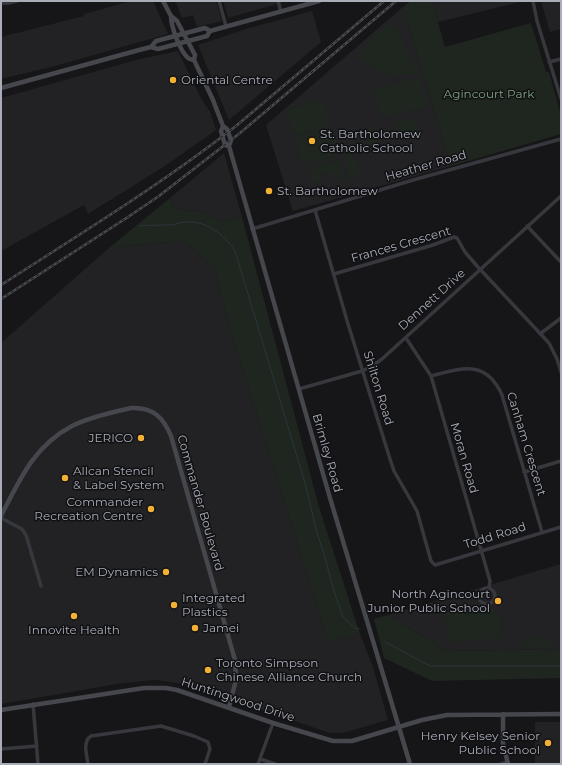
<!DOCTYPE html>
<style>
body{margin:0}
#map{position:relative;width:562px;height:765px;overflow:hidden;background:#161618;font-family:Montserrat,sans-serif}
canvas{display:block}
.frame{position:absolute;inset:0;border:2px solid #a8adb8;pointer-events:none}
</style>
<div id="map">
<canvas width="562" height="765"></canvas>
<div class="frame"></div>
</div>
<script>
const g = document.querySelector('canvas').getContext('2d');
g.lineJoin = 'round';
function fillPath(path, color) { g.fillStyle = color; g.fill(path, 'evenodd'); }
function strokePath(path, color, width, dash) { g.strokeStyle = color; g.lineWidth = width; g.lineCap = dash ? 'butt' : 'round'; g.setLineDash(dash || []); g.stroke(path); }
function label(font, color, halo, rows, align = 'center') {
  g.font = font + ' Montserrat,sans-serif'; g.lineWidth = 3; g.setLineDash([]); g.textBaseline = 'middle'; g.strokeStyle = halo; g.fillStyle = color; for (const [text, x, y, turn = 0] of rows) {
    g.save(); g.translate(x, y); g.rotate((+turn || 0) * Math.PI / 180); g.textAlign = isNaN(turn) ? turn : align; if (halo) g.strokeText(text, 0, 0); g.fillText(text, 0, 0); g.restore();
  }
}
const built = new Path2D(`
 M132,1H153L168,34L59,65L1,79V37L84,16V14Z
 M175,1H216L222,21L197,27L193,15L182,18Z
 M223,1H288L228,18Z
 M432,1H524L438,22Z
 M541,1H561V29L550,32Z
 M403,7L451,166L293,211L266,125Z
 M312,11L321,42L229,120L198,45L249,28Z
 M178,51L201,98L210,112L216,130L165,166L88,214L84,205L1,251V98L136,60Z
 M224,153L242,217L221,222L204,212L174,209L170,198Z
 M184,241L214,267L227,319L328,641L360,634L373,667L388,720L343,733H330L184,684L155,680L123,683L1,704V343L110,247Z
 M561,564V649L446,651L388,615Z
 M535,722H561V764H535Z`);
const green = new Path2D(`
 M411,1H432L445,47L531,23L546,72H549L561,115V134L451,166L403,7Z
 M387,25H393L397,28L417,73L395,76L379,73L356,56L380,30Z
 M419,77L428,106L382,118L373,90Z
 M323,99L330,125L293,135L288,110Z
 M416,118L421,135L401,141L396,123Z
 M368,127H375L382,133L381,141L372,147H367L363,135Z
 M331,128L337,155L301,164L296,136Z
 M345,149L356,160L361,176L349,179L344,155Z
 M327,158L329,165L338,161L339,162H341L346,182H344L342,176L332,178L330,171L320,173L322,181L314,183L313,182L310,170L325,165L324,160Z
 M170,198L174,209L204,212L221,222L242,217L319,507L360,634L328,641L227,319L214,267L184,241L110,247Z
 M498,609L501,638L447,642L445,612Z
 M388,615L446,651L561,649V678L432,681L384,658L374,619Z
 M536,636L542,637L543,640L551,641V644L550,647H526L524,645V639H535Z`);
const stream = new Path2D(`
 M140,226C150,225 161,225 171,225C176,224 181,222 186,222C207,221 224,234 235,251L305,483L317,533L323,551L334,591L343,617L355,628L359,629
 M385,642L430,666H561`);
const street = new Path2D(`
 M219,1L226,26
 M278,1L281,12
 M533,1L537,21L561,99
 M1,3H8L17,1
 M549,62L561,59
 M315,210L348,324L390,459L394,471L417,511L431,561L435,565L561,527
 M527,226L561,262
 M252,229L413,180L561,139
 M334,274L433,245L454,237L457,238L465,252L477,266L549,343L557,359L561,372
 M540,334L561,318
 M406,338L431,376L490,581L489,588
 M431,376C461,368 486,359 502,395L542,532
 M299,389L362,371L371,367L382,359L561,196
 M524,472L561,461
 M1,518L22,529L26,535L41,586
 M479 596a8 8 0 1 1 16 0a8 8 0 1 1-16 0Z
 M33,704L38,764
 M1,749L37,746
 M260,759L275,764
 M88,764C87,755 82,742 91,736L161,726L194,736L208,742L210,749L205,764
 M258,764L273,723
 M501,764L508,762`);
const secondary = new Path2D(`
 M163,1L171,16L177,21L195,55L194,60L213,100L223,126L227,129L231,140L229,146L330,498L410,764
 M171,16C171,27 180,51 188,58C189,59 193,60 194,60
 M151,47L156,41L205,28L210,31
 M1,88L139,50L151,47L158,49L207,36L210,31L319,1
 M223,126L221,131L225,145L229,146
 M1,516C20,479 34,446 72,426C89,417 113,412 131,408C153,407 163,417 171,436L235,660L236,680L229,707
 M1,710L144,688H166L177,690L273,723L333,741H352L422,720L447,715L561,714
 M503,714V743L508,764`);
const rail = new Path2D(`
 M1,285C80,234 162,184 236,126L384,1
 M1,299L128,217L159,196L240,133L396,1`);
const markers = [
 [173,80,4,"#f2b134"],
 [312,141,4,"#f2b134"],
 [269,191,4,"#f2b134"],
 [141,438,4,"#f2b134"],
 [65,478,4,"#f2b134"],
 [151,509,4,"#f2b134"],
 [166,572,4,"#f2b134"],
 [498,601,4,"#f2b134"],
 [174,605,4,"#f2b134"],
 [74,616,4,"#f2b134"],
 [195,628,4,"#f2b134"],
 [208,670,4,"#f2b134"],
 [548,743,4,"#f2b134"]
];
const poiNames = [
 ["Oriental Centre",181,80],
 ["St. Bartholomew",320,134],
 ["Catholic School",320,148],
 ["St. Bartholomew",277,191],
 ["JERICO",133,438,"right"],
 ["Allcan Stencil",73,471],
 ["& Label System",73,485],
 ["Commander",143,502,"right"],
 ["Recreation Centre",143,516,"right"],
 ["EM Dynamics",158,572,"right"],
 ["North Agincourt",490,594,"right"],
 ["Junior Public School",490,608,"right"],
 ["Integrated",182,598],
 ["Plastics",182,612],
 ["Jamei",203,628],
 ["Innovite Health",74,630,"center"],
 ["Toronto Simpson",216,663],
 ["Chinese Alliance Church",216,677],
 ["Henry Kelsey Senior",540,736,"right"],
 ["Public School",540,750,"right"]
];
const parkNames = [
 ["Agincourt Park",489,94]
];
const streetNames = [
 ["Heather Road",426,166,-16],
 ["Frances Crescent",401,245,-16],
 ["Dennett Drive",432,300,-42],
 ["Shilton Road",378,388,73],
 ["Canham Crescent",526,444,73],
 ["Brimley Road",327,453,74],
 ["Moran Road",464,458,74],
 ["Commander Boulevard",200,503,74],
 ["Todd Road",495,536,-17],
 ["Huntingwood Drive",238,700,18]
];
fillPath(built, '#222225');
fillPath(green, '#1e261f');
strokePath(stream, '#2c353c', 1);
strokePath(street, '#37383d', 3.5);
strokePath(secondary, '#45474d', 4.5);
strokePath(rail, '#4a4c52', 2.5);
strokePath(rail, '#111113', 1, [3]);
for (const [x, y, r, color] of markers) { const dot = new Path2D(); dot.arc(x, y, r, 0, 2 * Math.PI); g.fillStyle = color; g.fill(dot); strokePath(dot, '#111113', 1.5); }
label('12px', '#a8adb8', '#111113', poiNames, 'left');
label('12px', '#7fa381', '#111113', parkNames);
label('12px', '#a8adb8', '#111113', streetNames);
</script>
